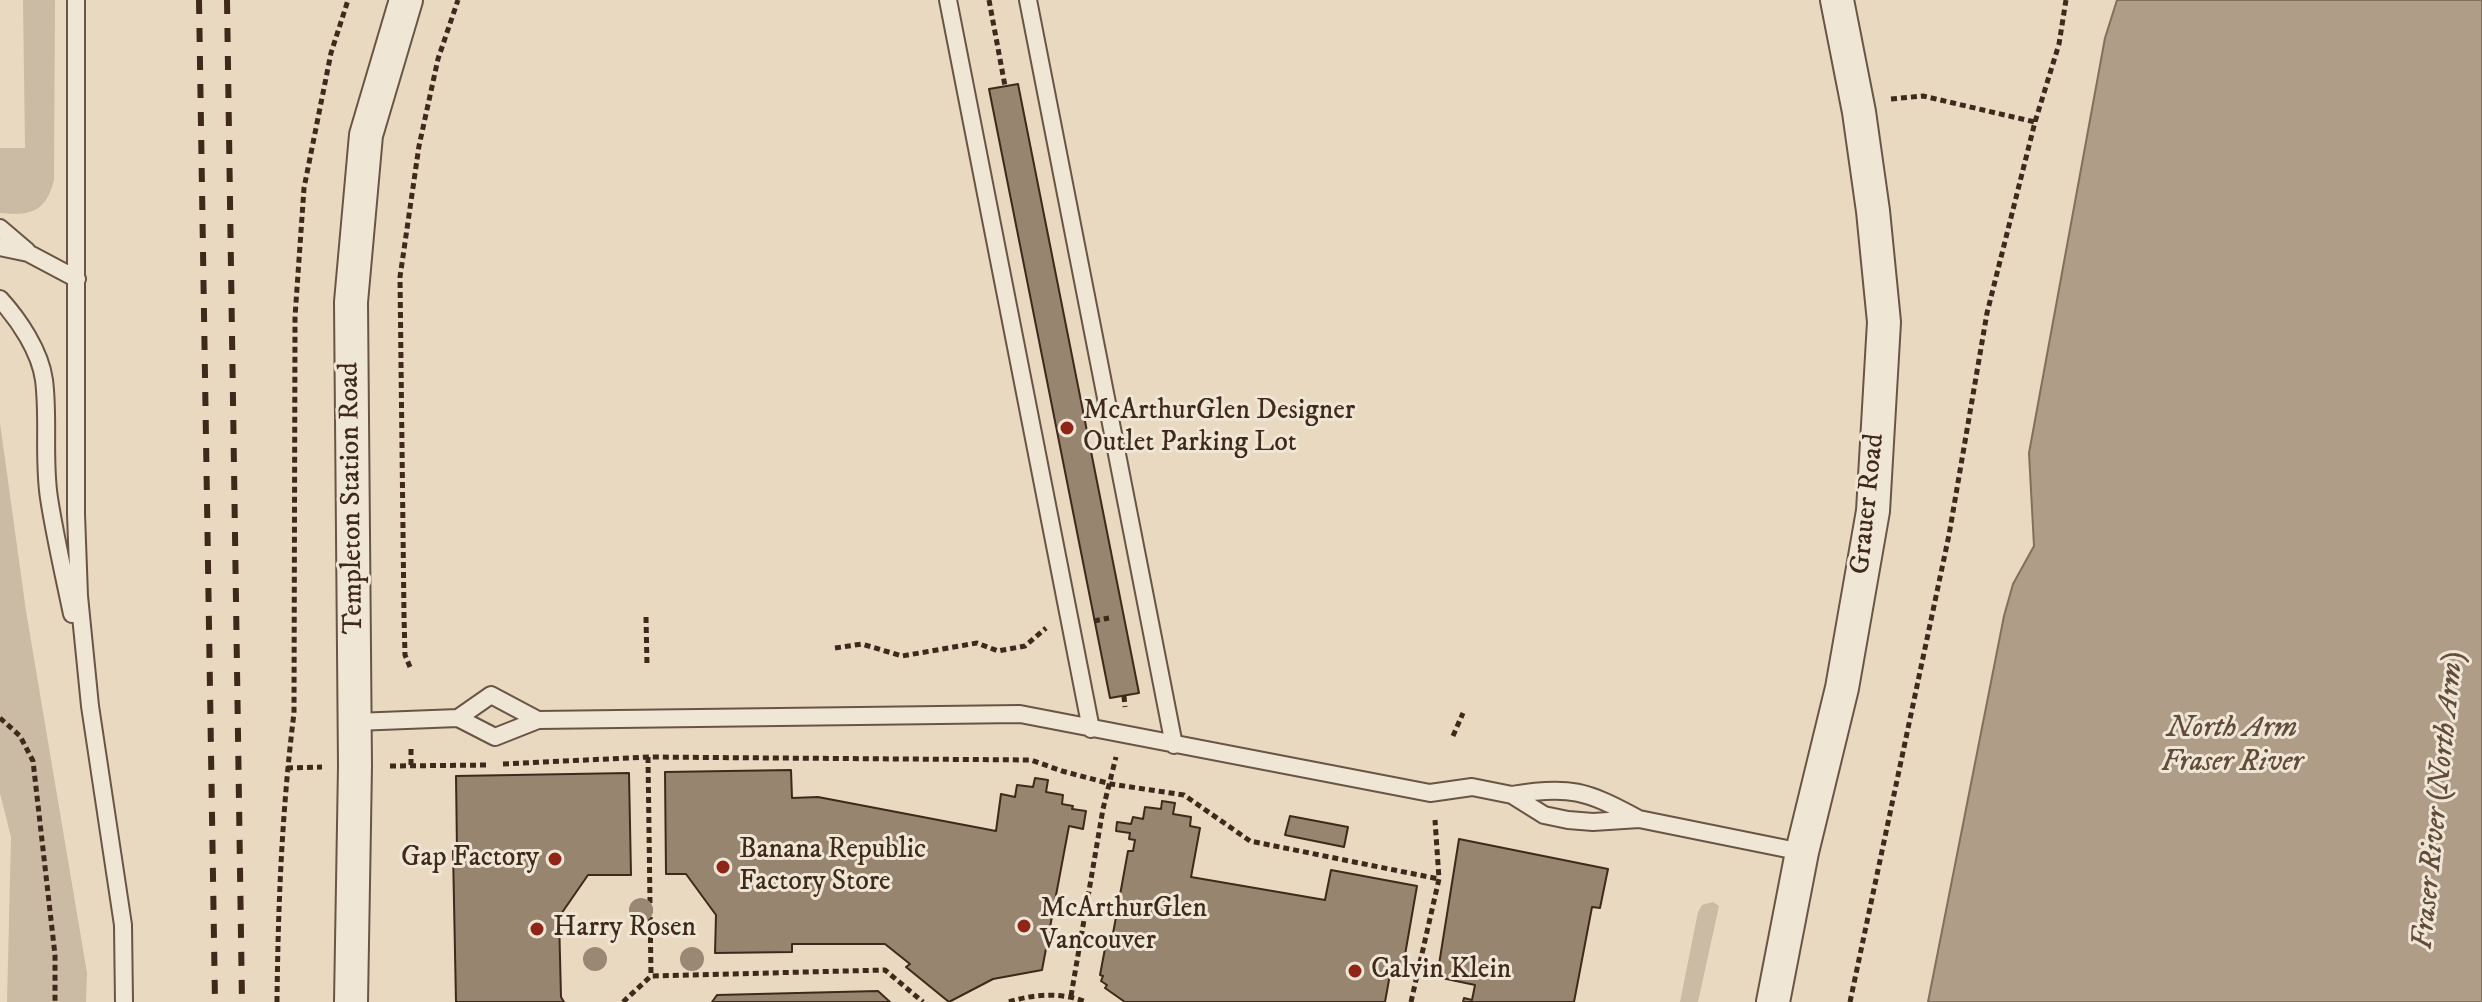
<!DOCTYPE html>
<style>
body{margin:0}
canvas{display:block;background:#e8d9c0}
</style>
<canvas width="2482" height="1002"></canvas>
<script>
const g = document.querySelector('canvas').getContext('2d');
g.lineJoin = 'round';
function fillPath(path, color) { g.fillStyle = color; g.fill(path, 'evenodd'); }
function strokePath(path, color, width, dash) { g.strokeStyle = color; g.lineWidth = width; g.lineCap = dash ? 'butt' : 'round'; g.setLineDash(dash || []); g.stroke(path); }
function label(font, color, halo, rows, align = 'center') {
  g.font = font + ' "IM FELL DW Pica",serif'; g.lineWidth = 6; g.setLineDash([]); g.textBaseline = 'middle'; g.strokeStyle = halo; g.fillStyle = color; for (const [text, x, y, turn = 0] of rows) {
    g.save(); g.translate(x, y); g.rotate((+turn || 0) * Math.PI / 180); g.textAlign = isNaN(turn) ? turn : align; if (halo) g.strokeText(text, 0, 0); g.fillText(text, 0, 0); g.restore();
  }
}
const green = new Path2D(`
 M23,0H55L54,180C46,212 31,216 0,213V148H25Z
 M0,423L26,611L87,973L86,1002H7L11,837L0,793Z
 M1713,902L1719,906L1698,1002H1680L1698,912L1702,905Z`);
const water = new Path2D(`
 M2117,0H2482V1002H1928L2004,616L2013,584L2034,546L2029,453L2105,38Z`);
const building = new Path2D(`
 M1018,84L1139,693L1110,698L989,89Z
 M791,770L792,798L818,797L996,831L1001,794L1015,797L1017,785L1033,787L1035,778L1048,780L1046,792L1063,795L1062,804L1073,806L1072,809L1086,811L1083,829L1069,826L1042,970L993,979L949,1002L906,967L910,964L885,944H792V952L715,953L716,915L686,874H666L665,772Z
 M629,773L631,875H588L559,917L561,997L564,1002H456L453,851H457L456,776Z
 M1162,801L1175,803L1173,814L1191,817L1190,826L1200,828L1191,877L1325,900L1331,870L1417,886L1402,972L1391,969L1385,1002H1125L1105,988L1107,985L1101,981L1103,976L1100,975L1107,938L1112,939L1128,851H1133L1135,840L1129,839L1130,833L1116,831L1117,822L1131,824L1133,817L1143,819L1145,807L1161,809Z
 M1290,816L1348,827L1344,847L1285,835Z
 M1459,839L1608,869L1600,908L1592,907L1574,1002H1463L1464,998L1472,1000L1475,985L1437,977Z
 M878,991L890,1002H712L717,995Z`);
const path = new Path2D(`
 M989,0L1005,86
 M1891,99L1923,96L2035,122
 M646,617L647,666
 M1094,621L1109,618
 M835,648L862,644L902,656L977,643L998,651L1025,646L1046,628
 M410,667L405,655L404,616L400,277L419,146L438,59L458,0
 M1124,696L1125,707
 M0,718L20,736L33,761L55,955V1002
 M1453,736L1463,713
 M411,749V766
 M648,757L651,976
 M503,764L648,757L1031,760L1062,771L1111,784L1184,795L1250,841L1439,879
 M390,766L489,765
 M287,768L322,767
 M1071,996L1103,809L1116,757
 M277,1002C278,905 282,809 294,713L295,317L304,188L331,53L348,0
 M623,1002L651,976L885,970L923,1002
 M1009,1002C1034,994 1061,992 1086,1002
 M1411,1002L1439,879L1435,820
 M1850,1002L1949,535L1987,313L2035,122L2059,44L2066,0`);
const lane = new Path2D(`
 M76,0V514L79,596L90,706L123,925L124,1002
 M948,0L1091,729
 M1028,0L1174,745
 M0,228L27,251
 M0,247L28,253L77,279
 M0,299C19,320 40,351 44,380C49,419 43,459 49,498C55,537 64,575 72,614
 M458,718L491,695L538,720
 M355,722L458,718L495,737L538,720L1020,714L1430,793L1472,787L1512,795L1544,815L1568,820L1593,822L1639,819L1802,852
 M1512,795C1569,785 1587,791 1637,818`);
const street = new Path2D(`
 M351,1002L355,766L351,302L366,135L406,0
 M1773,1002L1802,852L1842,688L1873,511L1884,322L1873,211L1859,112L1837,0`);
const rail = new Path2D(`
 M199,0L215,1002
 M227,0L242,1002`);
const trees = [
 [641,910],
 [595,959],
 [692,959]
];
const markers = [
 [1067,428,8,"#8f2418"],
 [555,859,8,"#8f2418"],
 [723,867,8,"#8f2418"],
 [1024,926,8,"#8f2418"],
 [537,929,8,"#8f2418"],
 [1355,971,8,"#8f2418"]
];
const poiNames = [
 ["McArthurGlen Designer",1083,412],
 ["Outlet Parking Lot",1083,444],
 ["Banana Republic",739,851],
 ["Factory Store",739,883],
 ["Gap Factory",539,859,"right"],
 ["McArthurGlen",1040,910],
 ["Vancouver",1040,942],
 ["Harry Rosen",553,929],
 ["Calvin Klein",1371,971]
];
const streetNames = [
 ["Templeton Station Road",353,498,-91],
 ["Grauer Road",1869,504,-84]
];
const waterNames = [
 ["North Arm",2232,730],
 ["Fraser River",2232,764],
 ["Fraser River (North Arm)",2440,801,-84]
];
fillPath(green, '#cbbba4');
fillPath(water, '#af9d88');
strokePath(water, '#826f5c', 2);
fillPath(building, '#978570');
strokePath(building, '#3f291a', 2);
strokePath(lane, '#695544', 20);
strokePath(street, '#695544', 36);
strokePath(path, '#3f291a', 5, [6, 4]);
strokePath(lane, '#f0e6d6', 16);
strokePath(street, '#f0e6d6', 32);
strokePath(rail, '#3f291a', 6, [14, 14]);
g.fillStyle = '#9a8874';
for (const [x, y] of trees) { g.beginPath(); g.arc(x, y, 12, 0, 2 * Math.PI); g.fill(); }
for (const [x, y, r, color] of markers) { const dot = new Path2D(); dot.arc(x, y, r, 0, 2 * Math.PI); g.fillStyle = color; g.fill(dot); strokePath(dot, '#f0e6d6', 3); }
label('28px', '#3f291a', '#f0e6d6', poiNames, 'left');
label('28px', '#3f291a', '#f0e6d6', streetNames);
label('italic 30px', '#614c3b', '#f0e6d6', waterNames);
</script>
